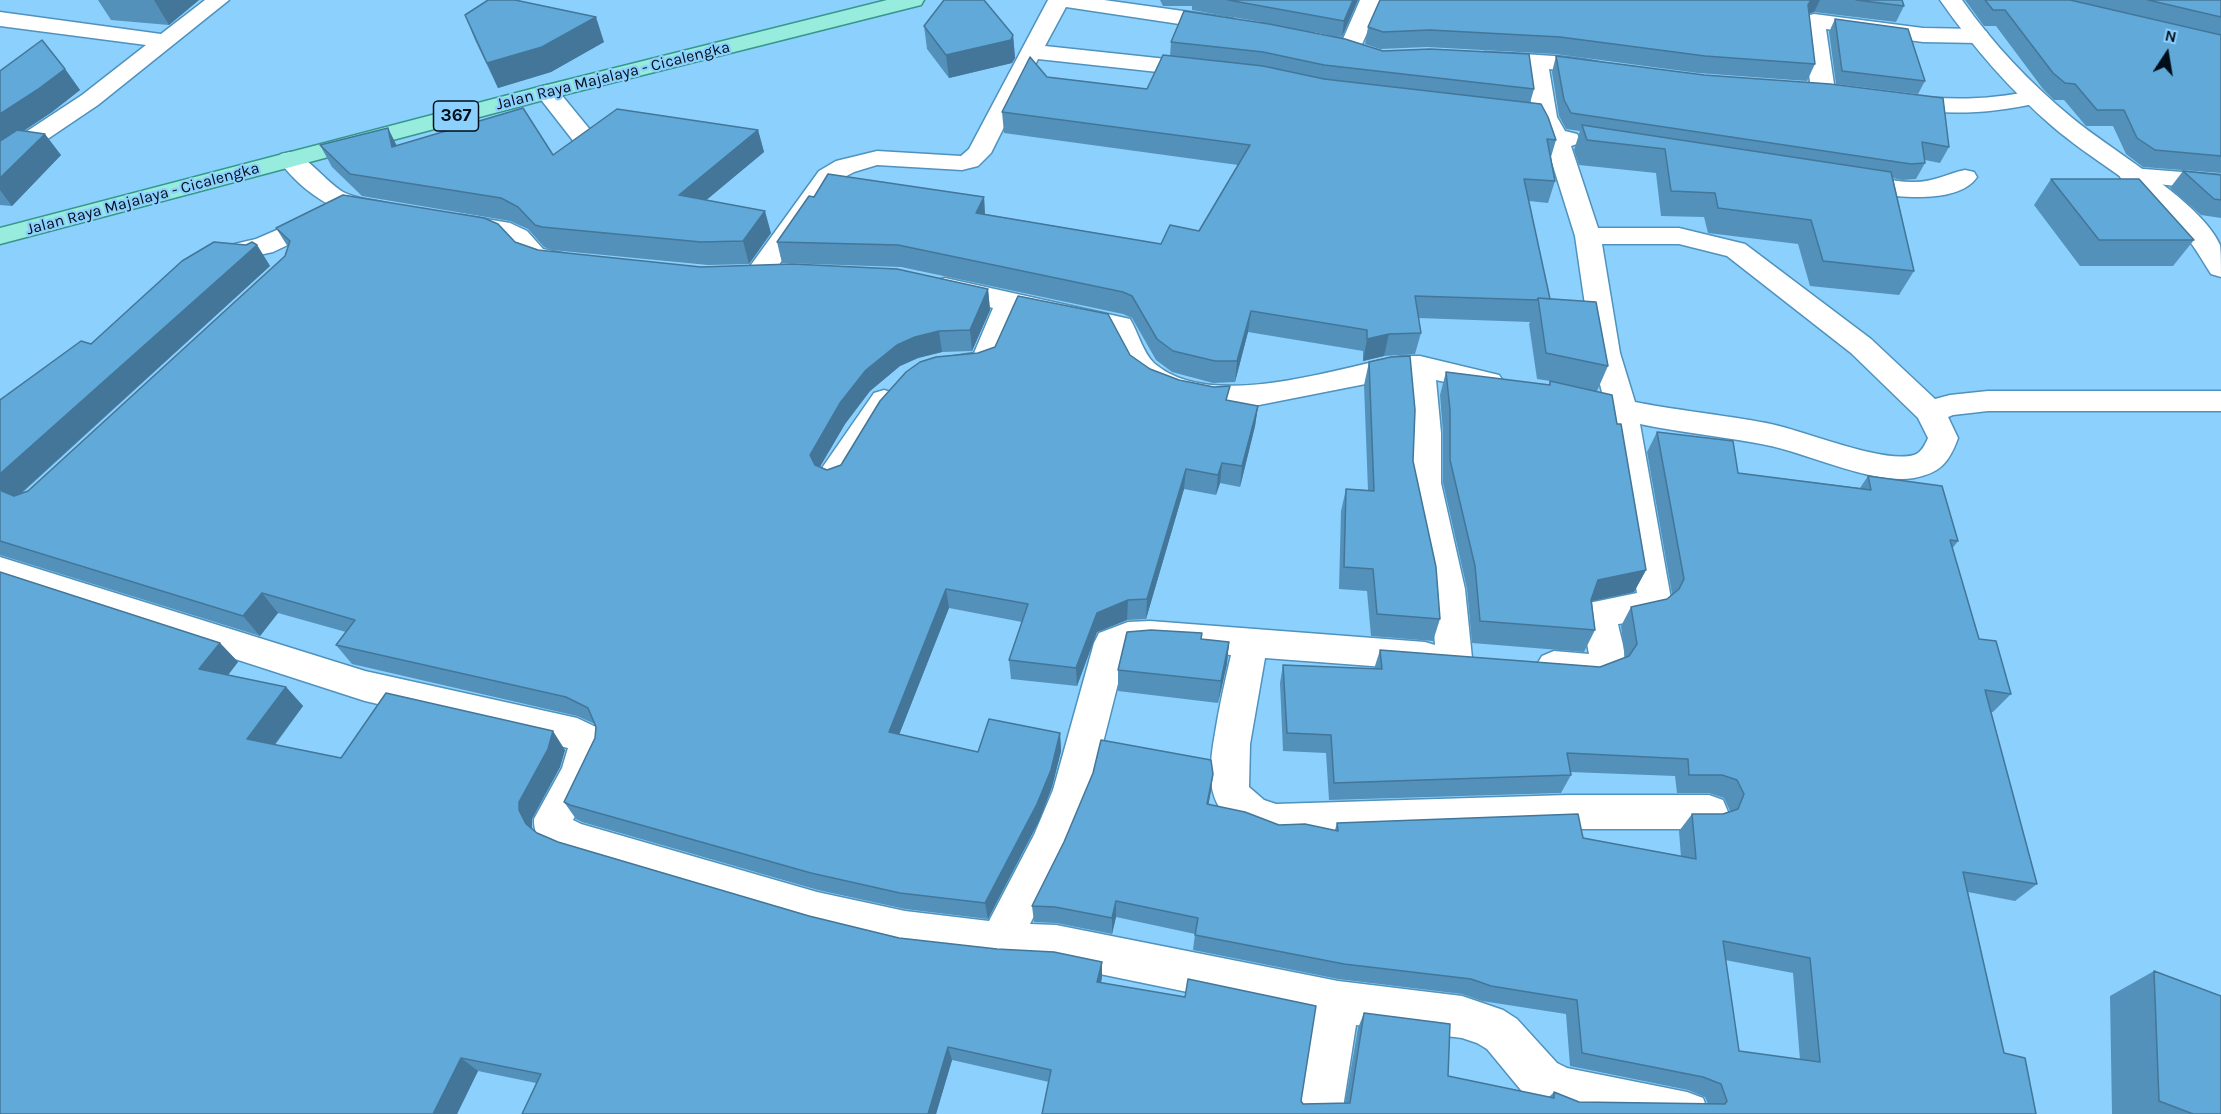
<!DOCTYPE html>
<style>
body{margin:0}
#map{position:relative;width:2221px;height:1114px;overflow:hidden;background:#8cd0fe;font-family:Karla,sans-serif}
canvas{display:block}
.north{position:absolute;left:2137px;top:24px;width:60px;height:60px;-webkit-text-stroke:4px #8cd0fe;paint-order:stroke;rotate:12deg;font-size:16px;font-weight:700;line-height:24px;text-align:center;color:#000e1a}
.north::after{content:'';display:block;margin:auto;width:21px;height:27px;background:#000e1a;clip-path:polygon(50% 0,100% 100%,50% 72%,0 100%)}
</style>
<div id="map">
<canvas width="2221" height="1114"></canvas>
<div class="north">N</div>
</div>
<script>
const g = document.querySelector('canvas').getContext('2d');
g.lineJoin = 'round';
function strokePath(path, color, width, dash) { g.strokeStyle = color; g.lineWidth = width; g.lineCap = dash ? 'butt' : 'round'; g.setLineDash(dash || []); g.stroke(path); }
function fillPath(path, color) { g.fillStyle = color; g.fill(path, 'evenodd'); }
function label(font, color, halo, rows, align = 'center') {
  g.font = font + ' Karla,sans-serif'; g.lineWidth = 4.5; g.setLineDash([]); g.textBaseline = 'middle'; g.strokeStyle = halo; g.fillStyle = color; for (const [text, x, y, turn = 0] of rows) {
    g.save(); g.translate(x, y); g.rotate((+turn || 0) * Math.PI / 180); g.textAlign = isNaN(turn) ? turn : align; if (halo) g.strokeText(text, 0, 0); g.fillText(text, 0, 0); g.restore();
  }
}
const street = new Path2D(`
 M205,0H229L98,105L9,165L0,167V149L82,95L146,45L0,26V12L161,34Z
 M1048,0H1104L1226,17L1234,19L1237,24L1234,29L1226,31L1066,7L1045,46L1204,63L1212,65L1215,70L1212,75L1204,77L1038,59L991,153L978,166L962,170L877,165L854,172L837,181L767,282L757,285L747,282L743,276L819,171L836,161L877,151L961,156L969,149Z
 M1360,0H1382L1358,53L1350,55L1308,44L1305,39L1308,34L1316,32L1343,39Z
 M1814,14L1923,28L1978,29L1986,31L1989,36L1986,41L1978,43L1923,42L1826,29L1835,91L1831,96L1823,98L1815,96L1811,91L1803,21L1806,16Z
 M1485,52C1525,55 1567,54 1606,64L1609,69L1606,74L1598,76L1549,69L1557,117L1565,131L1577,134L1580,139L1577,144L1571,146L1598,228H1679L1745,244L1871,339L1935,399L1950,395L1988,391H2221V411H1988L1953,415L1948,417L1958,438C1949,463 1940,473 1914,478C1875,485 1811,455 1771,446C1728,437 1683,433 1640,424L1671,599C1660,620 1640,621 1618,624C1620,635 1626,650 1624,661C1618,693 1563,684 1542,676L1536,666L1542,656L1554,651L1589,654L1583,622L1589,603L1637,593L1608,418L1561,407L1556,400L1561,393L1571,390L1603,396L1592,353L1575,236L1544,137L1533,117L1526,68L1477,64L1474,59L1477,54ZM1602,244H1679L1727,256L1851,353L1918,418L1928,438C1925,445 1921,453 1914,455C1883,464 1805,431 1771,424C1726,415 1680,411 1635,402L1620,353Z
 M547,85L555,87L596,137L599,142L596,147L587,149L578,147L539,97L535,92L539,87Z
 M2034,90L2042,92L2046,97L2042,102C1992,114 1951,115 1900,109L1892,107L1888,102L1892,97L1900,95C1946,100 1989,101 2034,90Z
 M290,152C308,156 325,181 343,192C358,200 373,199 389,204L393,209L389,214C347,225 301,192 278,159L281,154Z
 M2131,168L2221,175V191L2122,180L2119,175L2122,170Z
 M1965,170L1974,172L1977,177C1956,209 1874,195 1842,187L1838,182L1842,177C1864,171 1889,182 1911,182C1932,183 1946,174 1965,170Z
 M323,210L332,212L336,218L332,224L273,252L214,265L205,263L201,257L205,251L256,239Z
 M461,215L510,223L527,231L543,249L575,256L579,262L575,268C561,272 539,270 526,261C515,254 510,243 498,237C484,232 466,232 452,229L448,223L452,217Z
 M945,278L1130,319C1138,332 1143,353 1154,363C1211,413 1337,367 1403,356H1420L1499,375L1504,382L1499,389L1489,392L1436,380L1441,433V483L1465,589L1472,658L1466,668L1454,673L1442,668L1439,663L1437,666L1425,670L1265,658L1250,744L1249,787L1264,800L1276,804L1568,795H1709L1723,800L1728,812L1723,824L1709,829H1568L1276,840C1211,823 1204,794 1215,733C1219,707 1225,681 1231,655C1207,654 1146,643 1126,652L1091,790L1063,858L1030,924L1056,925L1338,981L1462,996L1503,1010L1517,1019L1557,1063L1567,1068L1687,1092L1703,1098L1709,1114L1567,1112L1525,1095L1487,1049L1477,1043L1462,1038L1356,1025L1342,1114H1298L1314,1018L1056,965L1000,962L905,951L817,930L571,857C552,850 533,842 534,819L562,768L568,748L365,701L0,583V557L365,671L577,718L598,728L605,746L604,756L589,791L573,820L581,824L817,892L905,911L989,921L1034,835L1053,790L1094,643L1099,633L1128,622L1150,621L1425,642L1435,645L1431,589L1409,483L1411,433L1406,376L1259,405L1230,407L1201,404L1163,392L1138,380L1123,363L1110,333L1018,314L996,366C978,373 962,378 943,372L939,365L943,358L974,353L993,308L935,293L931,287L935,281Z
 M884,390L894,393L899,400L894,407L844,484L833,488L822,484L817,476L822,468L874,393Z`);
const secondary = new Path2D(`
 M1940,0H1962C1993,44 2030,83 2071,117C2109,149 2202,202 2220,245C2221,253 2221,267 2221,277L2211,274C2198,253 2186,233 2168,215C2133,181 2089,158 2052,126C2009,89 1973,47 1940,0Z`);
const primary = new Path2D(`
 M887,0H924L921,5L555,97L0,244V228L539,87Z`);
const wall = new Path2D(`
 M98,0H199L169,25L111,20Z
 M1160,0H1358L1342,37L1295,29L1534,89L1530,103L1556,140L1551,157L1555,181L1548,203L1529,201L1550,299L1608,366L1597,391L1646,570L1634,592L1592,601L1595,630L1584,652L1472,643L1467,589L1443,483V433L1440,395L1446,372L1549,385L1550,381L1537,379L1529,324L1530,322L1418,318L1421,333L1415,354L1384,356L1363,361V351L1248,332L1235,382L1213,383L1172,372L1156,360L1132,318L1123,314L901,267L782,263L777,242L814,197H984L985,214L1161,244L1199,231L1238,165L1004,133L1002,112L1047,77L1147,89L1170,56L1171,42L1261,22L1192,10V6H1163Z
 M1380,0H1902L1904,6L1896,22L1814,12L1809,13L1815,64L1807,81L1698,73L1555,54L1427,47L1380,49L1365,44L1368,27Z
 M1965,0H2221V173L2143,167L2126,154L2113,126H2086L2064,100H2054L2043,89L1996,26H1984Z
 M465,15L604,42L551,72L498,88L475,40Z
 M1835,19L1925,81L1918,94L1836,84L1829,32Z
 M924,26L1013,35L1015,58L1012,63L949,78L927,49Z
 M1556,56L1949,147L1940,163L1925,160V163L1916,179L1902,180L1893,178L1914,271L1899,295L1810,286L1798,244L1708,233L1704,217L1661,216L1656,173L1579,165L1574,150L1580,131L1566,129L1559,116L1552,72Z
 M65,69L80,90L52,112L24,131L61,155L12,206L0,205V71Z
 M758,130L764,152L706,200L771,233L749,264L708,265L552,250L544,247L528,229L510,221L362,196L332,167L320,145H396L553,155Z
 M2183,171L2221,175V218L2201,215L2170,188Z
 M2051,179L2194,240L2173,266H2080L2034,205Z
 M276,228L515,242L538,250L701,267L988,289L990,310L972,351L942,352L918,358L900,366L870,391L845,424L820,467L827,470L1130,355L1150,369L1229,401L1258,406L1255,426L1240,487L1220,483L1216,495L1184,489L1146,619L1127,620L1097,632L1077,686L1011,679L1009,660L1022,622L949,608L899,735L978,752L1060,733L1061,751L1052,787L1039,821L988,919L905,909L818,890L582,822L576,819L564,802L595,738L596,727L595,724L577,716L352,664L336,645L346,632L278,613L260,636L0,555V400L91,344L246,245H257L270,266L22,493L28,491L285,256L288,247Z
 M1369,362L1413,461L1440,619L1433,641L1371,636L1367,591L1339,589L1341,511L1346,489L1368,490L1364,385Z
 M1657,432L1738,473L1860,488L1868,476L1958,541L1952,549L1979,639L2011,694L1993,712H1991L2037,884L2015,901L1968,892L2004,1053L2036,1114H1042L1049,1082L952,1060L936,1114H522L536,1083L478,1071L457,1114H0L220,643L238,662L228,675L286,687L303,706L275,745L341,758L565,750L560,767L532,819V828L534,831L537,833L558,842L809,916L899,938L1102,977L1101,983L1301,1101L1303,1104L1345,1103L1358,1028L1364,1013L1448,1076L1549,1097L1554,1092L1579,1102L1708,1104L1705,1097L1688,1090L1570,1066L1566,1014L1482,1001L1462,994L1338,979L1193,950L1195,934L1116,917L1112,934L1056,923L1034,922L1032,906L1211,791L1208,805L1279,825L1335,830L1337,823L1583,838L1681,857L1679,831L1692,814H1723L1730,811L1724,798L1709,793H1677L1675,776L1570,772L1571,775L1561,793L1329,800L1326,753L1283,751L1280,683L1283,665L1374,669L1380,650L1600,667L1625,658L1621,626L1631,607L1667,599L1672,594L1647,452ZM1725,960L1793,973L1800,1060L1739,1051Z
 M1201,639L1229,642L1227,664L1218,703L1118,691V670Z
 M2154,971L2221,1114H2112L2110,996Z`);
const shadedWall = new Path2D(`
 M154,0H199L169,25Z
 M1353,0H1358L1342,37L1344,21Z
 M1811,0H1820L1814,12L1804,15Z
 M596,17L604,42L551,72L498,88L487,63Z
 M1013,35L1015,58L1012,63L949,78L946,55Z
 M65,69L80,90L52,112L0,146V114Z
 M388,128L399,150L392,147Z
 M758,130L764,152L686,217L679,195Z
 M45,134L61,155L12,206L0,190V178Z
 M984,197L985,218L976,213Z
 M765,211L771,233L749,264L743,241Z
 M257,245L270,266L22,492L17,501L2,491L0,488V476L2,472Z
 M988,289L990,310L972,351L970,330Z
 M1251,311L1248,332L1235,382L1237,361Z
 M939,331L942,352L918,358L900,366L870,391L845,424L815,475L810,455L840,403L866,370L897,345L915,337Z
 M1389,334L1384,356L1363,361L1367,339Z
 M1258,406L1255,426L1240,487L1242,466Z
 M1222,463L1220,483L1216,495L1218,475Z
 M1186,469L1184,489L1146,619L1147,599Z
 M1646,570L1634,592L1587,602L1598,580Z
 M946,589L949,608L893,750L889,732Z
 M262,593L278,613L260,636L243,616Z
 M1128,600L1127,620L1097,632L1077,686L1076,668L1097,613Z
 M1229,642L1227,664L1218,703L1221,681Z
 M220,643L238,662L218,688L199,669Z
 M286,687L303,706L265,757L247,739Z
 M553,731L565,750L560,767L532,819V828L539,841L526,824L519,810V802Z
 M1060,733L1061,751L1052,787L1039,821L988,919L985,903Z
 M1213,774L1211,791L1205,822L1207,804Z
 M1116,901V917L1112,934V918Z
 M1102,962V977L1098,997L1097,982Z
 M948,1047L952,1060L936,1114H928Z
 M461,1058L478,1071L457,1114H433Z`);
const building = new Path2D(`
 M488,0H515L596,17L542,47L487,63L465,15Z
 M944,0H984L1013,35L1011,40L946,55L924,26Z
 M1228,0H1353L1344,21Z
 M1380,0H1811L1808,5L1815,64L1705,56L1560,37L1430,30L1383,32L1368,27Z
 M1856,0H1902L1904,6Z
 M1985,0H2070L2221,35V156L2155,150L2137,138L2124,110H2097L2075,84L2065,83L2053,73L2005,10H1993Z
 M2148,0H2221V17Z
 M1184,11L1269,24L1345,39L1383,51L1430,49L1529,54L1534,89L1324,65L1263,52L1171,42Z
 M1835,19L1908,29L1925,81L1842,71Z
 M42,40L65,69L37,90L0,114V71Z
 M1163,55L1263,66L1324,79L1541,104L1548,117L1556,140L1547,139L1555,181L1524,179L1550,299L1538,298L1537,300L1415,296L1421,333L1389,334L1367,339V330L1251,311L1237,361H1215L1173,351L1157,339L1132,296L1123,292L898,245L777,242L809,196L814,197L828,174L984,197L976,213L1161,244L1170,225L1199,231L1250,145L1002,112L1030,57L1047,77L1147,89Z
 M1556,56L1704,75L1830,84L1943,98L1949,147L1922,142L1925,163L1911,164L1571,113L1564,100Z
 M523,108L553,155L617,109L758,130L679,195L765,211L743,241L701,242L542,227L535,225L518,207L501,198L350,174L320,145L388,128L392,147Z
 M1582,125L1891,172L1914,271L1823,261L1811,220L1718,208L1715,193L1671,191L1665,149L1587,140Z
 M17,130L45,134L0,178V141Z
 M2183,171L2221,175V200L2214,199Z
 M2051,179H2139L2194,240H2099Z
 M343,195L484,218L498,224L515,242L538,250L701,267L792,264L897,269L988,289L970,330L939,331L915,337L897,345L866,370L840,403L810,455L815,465L827,470L841,465L880,401L906,372L920,362L936,357L978,353L995,347L1018,296L1108,314L1130,355L1150,369L1179,380L1214,387L1230,386L1226,400L1258,406L1242,466L1222,463L1218,475L1186,469L1147,599L1128,600L1097,613L1076,668L1009,660L1028,604L946,589L889,732L978,752L989,719L1060,733L1051,770L1037,804L985,903L900,893L811,873L570,805L564,802L595,738L596,727L588,708L566,697L336,645L355,620L262,593L243,616L0,541V488L2,491L14,496L28,491L285,256L290,241L276,228Z
 M214,242L246,245L252,242L257,245L2,472L0,476V400L81,341L91,344L182,261Z
 M1538,298L1596,302L1608,366L1546,353Z
 M1410,356L1415,410L1413,461L1436,567L1440,619L1377,614L1373,569L1344,567L1346,489L1374,491L1369,362L1391,357Z
 M1446,372L1550,385V381L1612,395L1617,424H1621L1646,570L1598,580L1591,600L1595,630L1480,621L1475,566L1450,460V410Z
 M1657,432L1733,441L1738,473L1871,490L1868,476L1942,486L1958,541L1950,540L1979,639L1996,641L2011,694L1985,690L2037,884L1963,872L2004,1053L2025,1058L2036,1114H1042L1051,1070L948,1047L928,1114H522L541,1074L461,1058L433,1114H0V572L220,643L199,669L286,687L247,739L341,758L386,693L553,731L548,749L519,802V810L526,824L537,833L558,842L809,916L899,938L997,949L1054,952L1102,962L1097,982L1185,997L1188,979L1316,1006L1301,1101L1303,1104L1350,1103L1364,1013L1450,1024L1448,1076L1554,1098V1092L1579,1102L1725,1104L1727,1101L1721,1084L1703,1077L1582,1053L1577,1000L1491,986L1471,979L1344,964L1195,935L1198,918L1116,901L1112,918L1055,907L1032,906L1064,842L1093,773L1101,740L1211,760L1213,774L1207,804L1245,812L1279,825L1305,824L1338,831L1337,823L1578,814L1583,838L1696,859L1692,814H1723L1738,809L1744,794L1737,780L1722,775H1689L1688,759L1567,753L1571,775L1334,783L1331,735L1287,733L1283,665L1382,669L1380,650L1600,667L1629,656L1637,644L1631,607L1667,599L1679,589L1684,579ZM1723,941L1810,958L1820,1062L1739,1051Z
 M1151,630L1202,633L1201,639L1229,642L1221,681L1118,670L1127,632Z
 M2154,971L2221,996V1114H2193L2159,1101Z`);
const farStreetnames = [
 ["Jalan Raya Majalaya - Cicalengka",613,76,-14],
 ["Jalan Raya Majalaya - Cicalengka",143,199,-15]
];
const shields = [
 [456,116,45]
];
const shieldNames = [
 ["367",456,116]
];
strokePath(street, '#4f92bd', 3);
strokePath(secondary, '#4f92bd', 3);
strokePath(primary, '#35968a', 3);
fillPath(street, '#fff');
fillPath(secondary, '#fff');
fillPath(primary, '#97ecdd');
fillPath(wall, '#5391bb');
fillPath(shadedWall, '#437698');
fillPath(building, '#60a9d9');
strokePath(building, '#437698', 1.5);
label('16px', '#000e1a', '#8cd0fe', farStreetnames);
for (const [x, y, w] of shields) { const box = new Path2D(); box.roundRect(x - w / 2, y - 15, w, 30, 4.5); g.fillStyle = '#8cd0fe'; g.fill(box); strokePath(box, '#000e1a', 1.5); }
label('bold 18px', '#000e1a', null, shieldNames);
</script>
